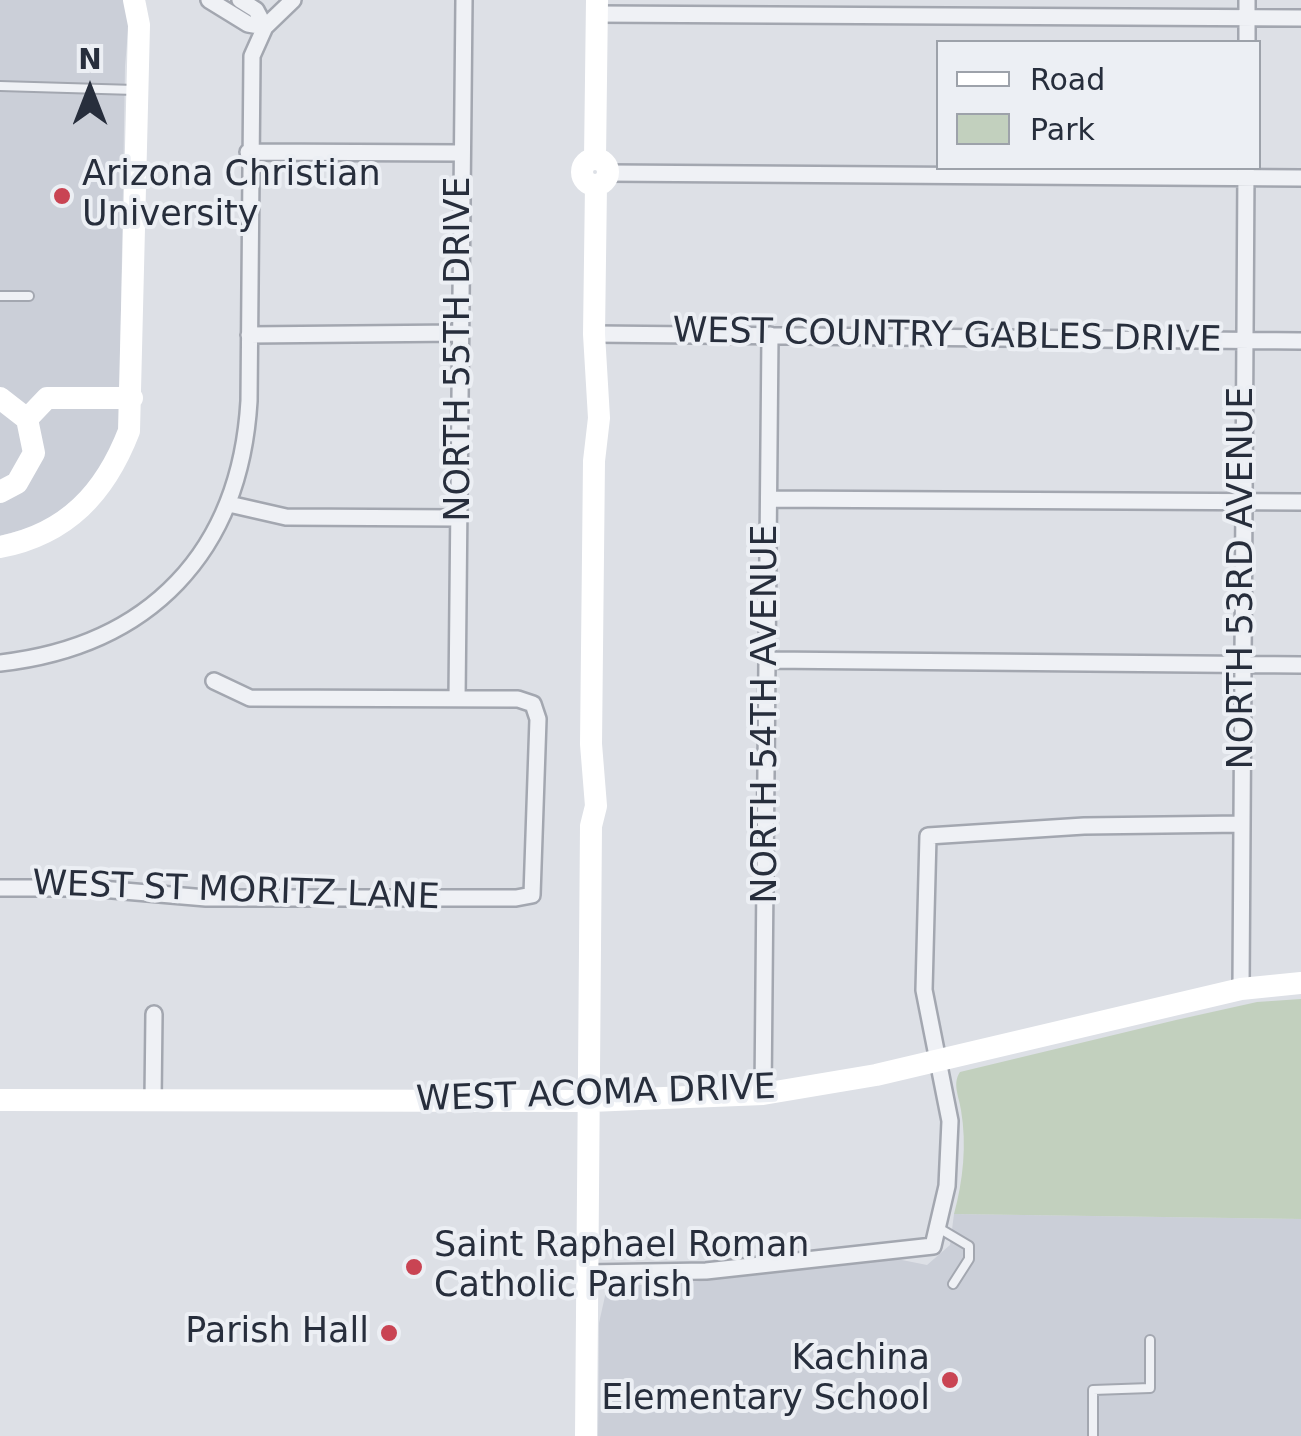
<!DOCTYPE html>
<style>
body{margin:0}
#map{position:relative;width:1301px;height:1436px;overflow:hidden;background:#dde0e6;font-family:"DejaVu Sans",sans-serif}
canvas{display:block}
.legend{position:absolute;left:936px;top:40px;width:325px;height:130px;box-sizing:border-box;background:#eceff4;border:2px solid #9da2aa;margin:0;padding:12px 18px;list-style:none;font-size:30px;color:#272e3c}
.legend li{display:flex;align-items:center;gap:20px;height:50px}
.legend b{width:50px;border:2px solid #9da2aa}
.north{position:absolute;left:40px;top:40px;width:100px;height:100px;-webkit-text-stroke:8px #eceff4;paint-order:stroke;rotate:0deg;font-size:28px;font-weight:700;line-height:40px;text-align:center;color:#272e3c}
.north::after{content:'';display:block;margin:auto;width:35px;height:45px;background:#272e3c;clip-path:polygon(50% 0,100% 100%,50% 72%,0 100%)}
</style>
<div id="map">
<canvas width="1301" height="1436"></canvas>
<ul class="legend">
<li><b style="height:12px;background:#fff"></b>Road</li>
<li><b style="height:28px;background:#c2d0be"></b>Park</li>
</ul>
<div class="north">N</div>
</div>
<script>
const g = document.querySelector('canvas').getContext('2d');
g.lineJoin = 'round';
function fillPath(path, color) { g.fillStyle = color; g.fill(path, 'evenodd'); }
function strokePath(path, color, width, dash) { g.strokeStyle = color; g.lineWidth = width; g.lineCap = dash ? 'butt' : 'round'; g.setLineDash(dash || []); g.stroke(path); }
function label(font, color, halo, rows, align = 'center') {
  g.font = font + ' "DejaVu Sans",sans-serif'; g.lineWidth = 8; g.setLineDash([]); g.textBaseline = 'middle'; g.strokeStyle = halo; g.fillStyle = color; for (const [text, x, y, turn = 0] of rows) {
    g.save(); g.translate(x, y); g.rotate((+turn || 0) * Math.PI / 180); g.textAlign = isNaN(turn) ? turn : align; if (halo) g.strokeText(text, 0, 0); g.fillText(text, 0, 0); g.restore();
  }
}
const built = new Path2D(`
 M0,0H130V8L125,66L119,432L93,483L46,523L0,536Z
 M954,1214L1301,1219V1436H598L599,1323L607,1287L692,1282L892,1258L927,1265L950,1245Z`);
const green = new Path2D(`
 M1301,999V1219L954,1214C963,1181 967,1145 961,1110C959,1096 952,1084 960,1072L1176,1020L1257,1002Z`);
const lane = new Path2D(`
 M0,86L135,90
 M0,296H29
 M937,1227L969,1246V1259L953,1284
 M1093,1436V1390L1150,1388V1340`);
const street = new Path2D(`
 M209,0L248,24L265,27
 M240,0L256,10L265,27
 M596,14L1301,18
 M1247,42V0
 M248,152L461,153
 M608,173L1301,178
 M594,334L1301,341
 M249,335L459,333
 M769,499L1301,502
 M229,504L286,517L458,518
 M768,660L1301,665
 M0,663C150,646 240,552 249,401L252,56L265,27L293,0
 M457,699L464,0
 M0,888H89L206,898H516L532,895L538,719L533,704L518,699L250,698L214,681
 M1241,989L1246,168
 M763,1094L770,335
 M153,1100L154,1014
 M587,1273L706,1271L933,1246L947,1186L950,1121L924,990L928,836L1084,826L1242,824`);
const secondary = new Path2D(`
 M582 172a13 13 0 1 1 26 0a13 13 0 1 1-26 0Z
 M595,159L597,0
 M0,398L27,419L34,453L17,483L0,492
 M27,419L47,398H132
 M0,547C67,534 105,493 129,431L139,25L134,0
 M0,1100L590,1101L763,1094L876,1075L1241,989L1301,983
 M586,1436L591,826L596,806L591,744L594,461L599,418L594,334L596,185`);
const markers = [
 [62,196,10,"#c94453"],
 [414,1267,10,"#c94453"],
 [389,1333,10,"#c94453"],
 [950,1380,10,"#c94453"]
];
const poiNames = [
 ["Arizona Christian",82,176],
 ["University",82,216],
 ["Saint Raphael Roman",434,1247],
 ["Catholic Parish",434,1287],
 ["Parish Hall",369,1333,"right"],
 ["Kachina",930,1360,"right"],
 ["Elementary School",930,1400,"right"]
];
const streetNames = [
 ["WEST COUNTRY GABLES DRIVE",947,337,1],
 ["NORTH 55TH DRIVE",460,349,-90],
 ["NORTH 53RD AVENUE",1243,578,-90],
 ["NORTH 54TH AVENUE",767,714,-90],
 ["WEST ST MORITZ LANE",236,892,2],
 ["WEST ACOMA DRIVE",596,1095,-2]
];
fillPath(built, '#cbcfd8');
fillPath(green, '#c2d0be');
strokePath(lane, '#a3a7b0', 12);
strokePath(street, '#a3a7b0', 20);
strokePath(lane, '#eff1f5', 8);
strokePath(street, '#eff1f5', 15);
strokePath(secondary, '#fff', 22);
for (const [x, y, r, color] of markers) { const dot = new Path2D(); dot.arc(x, y, r, 0, 2 * Math.PI); g.fillStyle = color; g.fill(dot); strokePath(dot, '#eceff4', 4); }
label('35px', '#272e3c', '#eceff4', poiNames, 'left');
label('35px', '#272e3c', '#eceff4', streetNames);
</script>
